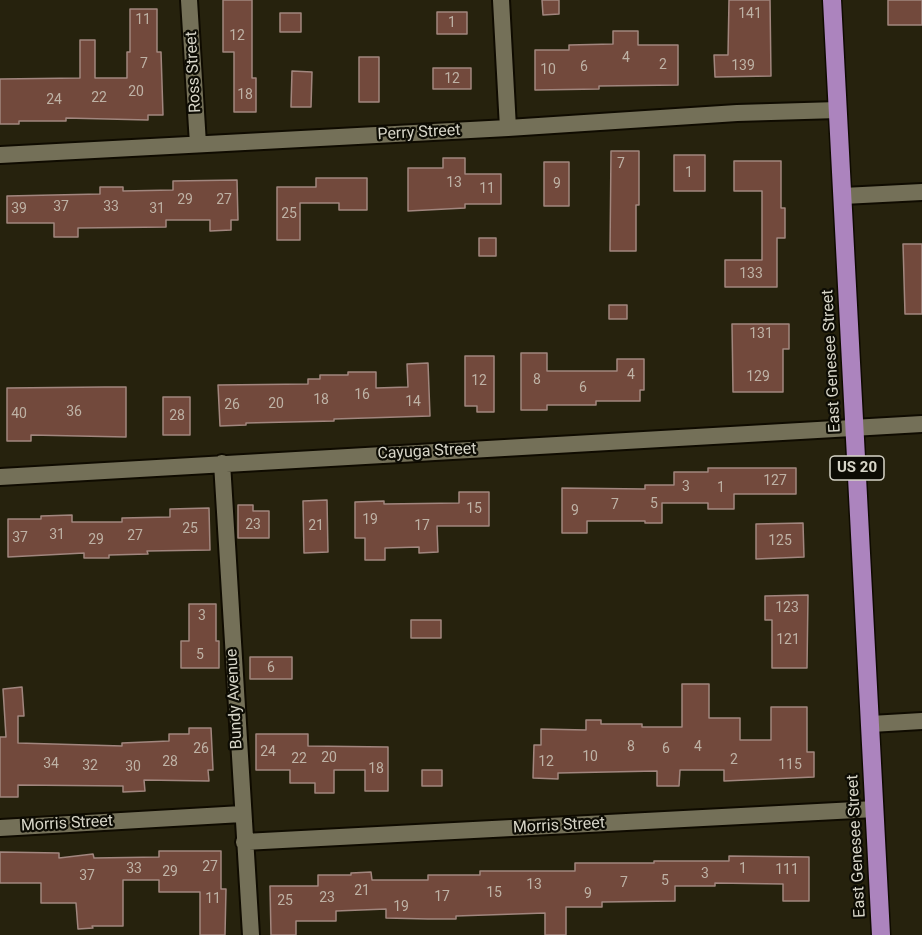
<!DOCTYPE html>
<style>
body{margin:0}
canvas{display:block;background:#26220d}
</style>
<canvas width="922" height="935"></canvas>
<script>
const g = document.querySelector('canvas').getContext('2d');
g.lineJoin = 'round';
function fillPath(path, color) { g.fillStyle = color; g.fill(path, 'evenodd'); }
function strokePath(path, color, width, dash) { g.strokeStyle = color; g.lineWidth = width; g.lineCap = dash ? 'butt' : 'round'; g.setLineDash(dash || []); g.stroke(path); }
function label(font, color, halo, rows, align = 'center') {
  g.font = font + ' Roboto,sans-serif'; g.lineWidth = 4.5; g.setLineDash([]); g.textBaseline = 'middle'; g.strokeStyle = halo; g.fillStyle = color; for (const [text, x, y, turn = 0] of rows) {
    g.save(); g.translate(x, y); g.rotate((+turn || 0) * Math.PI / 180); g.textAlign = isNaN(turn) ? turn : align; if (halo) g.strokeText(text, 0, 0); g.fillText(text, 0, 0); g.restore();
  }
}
const building = new Path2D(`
 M223,0H252V78H256V112H234V52H223Z
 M542,0H559V14L543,15Z
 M729,0H770L771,76L715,77L714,55H728Z
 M888,0H922V25H888Z
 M130,9H157V52H161L163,115H148V120L66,118V121H19V124H0V79L80,78V40H95V78H127V52H130Z
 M437,12H467V34H437Z
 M280,13H301V32H280Z
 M613,31H638V45H678V85L599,86V89L535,90V50H569V45L613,44Z
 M359,57H379V102H359Z
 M433,68H471V89H433Z
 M292,71L312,72L311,107H291Z
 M611,151H639V205H636V251H610Z
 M674,155H705V191H674Z
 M443,158H465V174H501V204H465V208L408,211V168H443Z
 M734,161H781V208H785V238H777V287H725V260H762V191H734Z
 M544,162H569V206H544Z
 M316,178H367V210H339V203H300V240H277V187H316Z
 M237,180L238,220H231V230L210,231V220H166V227L78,228V237H54V223H7V196L100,194V187H123V191L173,190V181Z
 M479,238H496V256H479Z
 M903,244H922V314H905Z
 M609,305H627V319H609Z
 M732,324H789V349H783V392H733Z
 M521,353H547V371H617V359H644V390H640V401H596V405H547V410H521Z
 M465,356H494V412H477V406H465Z
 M428,363L430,416L334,419V421L246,423V425L220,426L218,385L308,384V379H320V375H348V372H376V388L408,387L407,364Z
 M105,387H126V437L31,435V441H7V388Z
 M163,397H190V435H163Z
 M708,468H796V494H734V509H708V503H662V523H645V521H587V533H562V488L645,489V485H674V472H708Z
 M459,492H489V526H437L438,552L419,553V547L385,548V560H365V538H355V502L384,501V504L459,503Z
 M327,500L328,552L304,553L303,501Z
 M238,505H253V511H269V538H238Z
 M209,508L210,550L147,551L148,554L109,555V558H84V553L8,557V519H41V516L72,515V522H122V518L170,517V509Z
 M803,523L804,557L756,559V524Z
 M808,595L807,668H772V620H765V596Z
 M189,604H216V641H219V668H181V641H189Z
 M411,620H441V638H411Z
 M250,657H292V679H250Z
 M682,684H709V718H740V740H771V707H807V752H814V777L724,781V770H680L679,786H657V771L558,773V779L533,778L534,745H541V729L586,730V720H601V724H642V727H682Z
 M22,687L24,716H18V743L122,746V743L169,741V734H189V728H211L213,770H208L209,781L144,780L145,791L123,792V786L18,785V797H0V737H6L3,689Z
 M256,734H308V746L388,747V791H365V770H334V793H315V783H290V770H256Z
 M422,770H442V786H422Z
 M159,851H221V889H226L225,935H200V892H159V880H123V926H92L93,928L78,929L76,903H41V883H0V852L59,853V858L93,854L94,858L159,857Z
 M729,856L809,857V901H783V884L715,883V886H675V901L602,902V907H566V935H545V913L456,916V919H428L386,918V909L336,911V921H296V935H271L270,886H318V875H351V873L371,872L372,880H428V875H480V871H575V863H654V861H729Z`);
const street = new Path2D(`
 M189,0L198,144
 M501,0L508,128
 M0,155L508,128L737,113L838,110
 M843,196L922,192
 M222,463L251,935
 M0,477L922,424
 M871,724L922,721
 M0,828L242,814
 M244,842L875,809`);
const highway = new Path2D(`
 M832,0L881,935`);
const numberNames = [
 ["141",750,14],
 ["11",143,20],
 ["1",452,23],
 ["12",237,36],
 ["4",626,58],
 ["7",144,64],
 ["2",663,65],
 ["139",743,66],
 ["6",584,67],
 ["10",548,70],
 ["12",452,79],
 ["20",136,92],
 ["18",245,95],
 ["22",99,98],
 ["24",54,100],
 ["7",621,164],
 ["1",689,173],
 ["13",454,183],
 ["9",557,184],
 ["11",487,189],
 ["29",185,200],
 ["27",224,200],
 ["37",61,207],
 ["33",111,207],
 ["39",19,209],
 ["31",157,209],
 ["25",289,214],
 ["133",751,274],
 ["131",761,334],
 ["4",631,375],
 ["129",758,377],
 ["8",537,380],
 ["12",479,381],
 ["6",583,388],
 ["16",362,395],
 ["18",321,400],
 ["14",413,402],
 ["20",276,404],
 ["26",232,405],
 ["36",74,412],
 ["40",19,414],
 ["28",177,416],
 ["127",775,481],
 ["3",686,487],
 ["1",721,488],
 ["5",654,504],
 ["7",615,505],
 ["15",474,509],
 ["9",575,511],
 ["19",370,520],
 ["23",253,525],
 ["21",316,526],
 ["17",422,526],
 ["25",190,529],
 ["31",57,535],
 ["27",135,536],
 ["37",20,538],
 ["29",96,540],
 ["125",780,541],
 ["123",787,608],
 ["3",202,616],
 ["121",788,640],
 ["5",200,655],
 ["6",271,668],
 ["8",631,747],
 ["4",698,747],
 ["26",201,749],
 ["6",666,749],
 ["24",268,752],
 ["10",590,757],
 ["20",329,758],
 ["22",299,759],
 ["2",734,760],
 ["28",170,762],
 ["12",546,762],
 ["34",51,764],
 ["115",790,765],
 ["32",90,766],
 ["30",133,767],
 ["18",376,769],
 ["27",210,867],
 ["33",134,869],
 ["1",743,869],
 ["111",787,870],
 ["29",170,872],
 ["3",705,874],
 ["37",87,876],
 ["5",665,881],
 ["7",624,883],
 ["13",534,885],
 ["21",362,891],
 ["15",494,893],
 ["9",588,894],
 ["17",442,897],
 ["23",327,898],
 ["11",213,899],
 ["25",285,901],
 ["19",401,907]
];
const shields = [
 [857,468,54]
];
const shieldNames = [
 ["US 20",857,468]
];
const streetNames = [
 ["Ross Street",194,72,-93],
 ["Perry Street",419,133,-3],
 ["East Genesee Street",832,361,-93],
 ["Cayuga Street",427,452,-3],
 ["Bundy Avenue",235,699,-93],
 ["Morris Street",67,824,-3],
 ["Morris Street",559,826,-3],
 ["East Genesee Street",857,846,-93]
];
fillPath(building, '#72493c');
strokePath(building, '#a1867e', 1.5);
strokePath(street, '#0f0b00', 20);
strokePath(highway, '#0f0b00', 21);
strokePath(street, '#747058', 16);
strokePath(highway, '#ac84be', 18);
label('14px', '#beb2a5', null, numberNames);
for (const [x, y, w] of shields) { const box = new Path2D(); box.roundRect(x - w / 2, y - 12, w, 24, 4.5); g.fillStyle = '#0d0c04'; g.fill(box); strokePath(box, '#d7d5c8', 1.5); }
label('bold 15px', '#d7d5c8', null, shieldNames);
label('16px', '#d7d5c8', '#0d0c04', streetNames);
</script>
